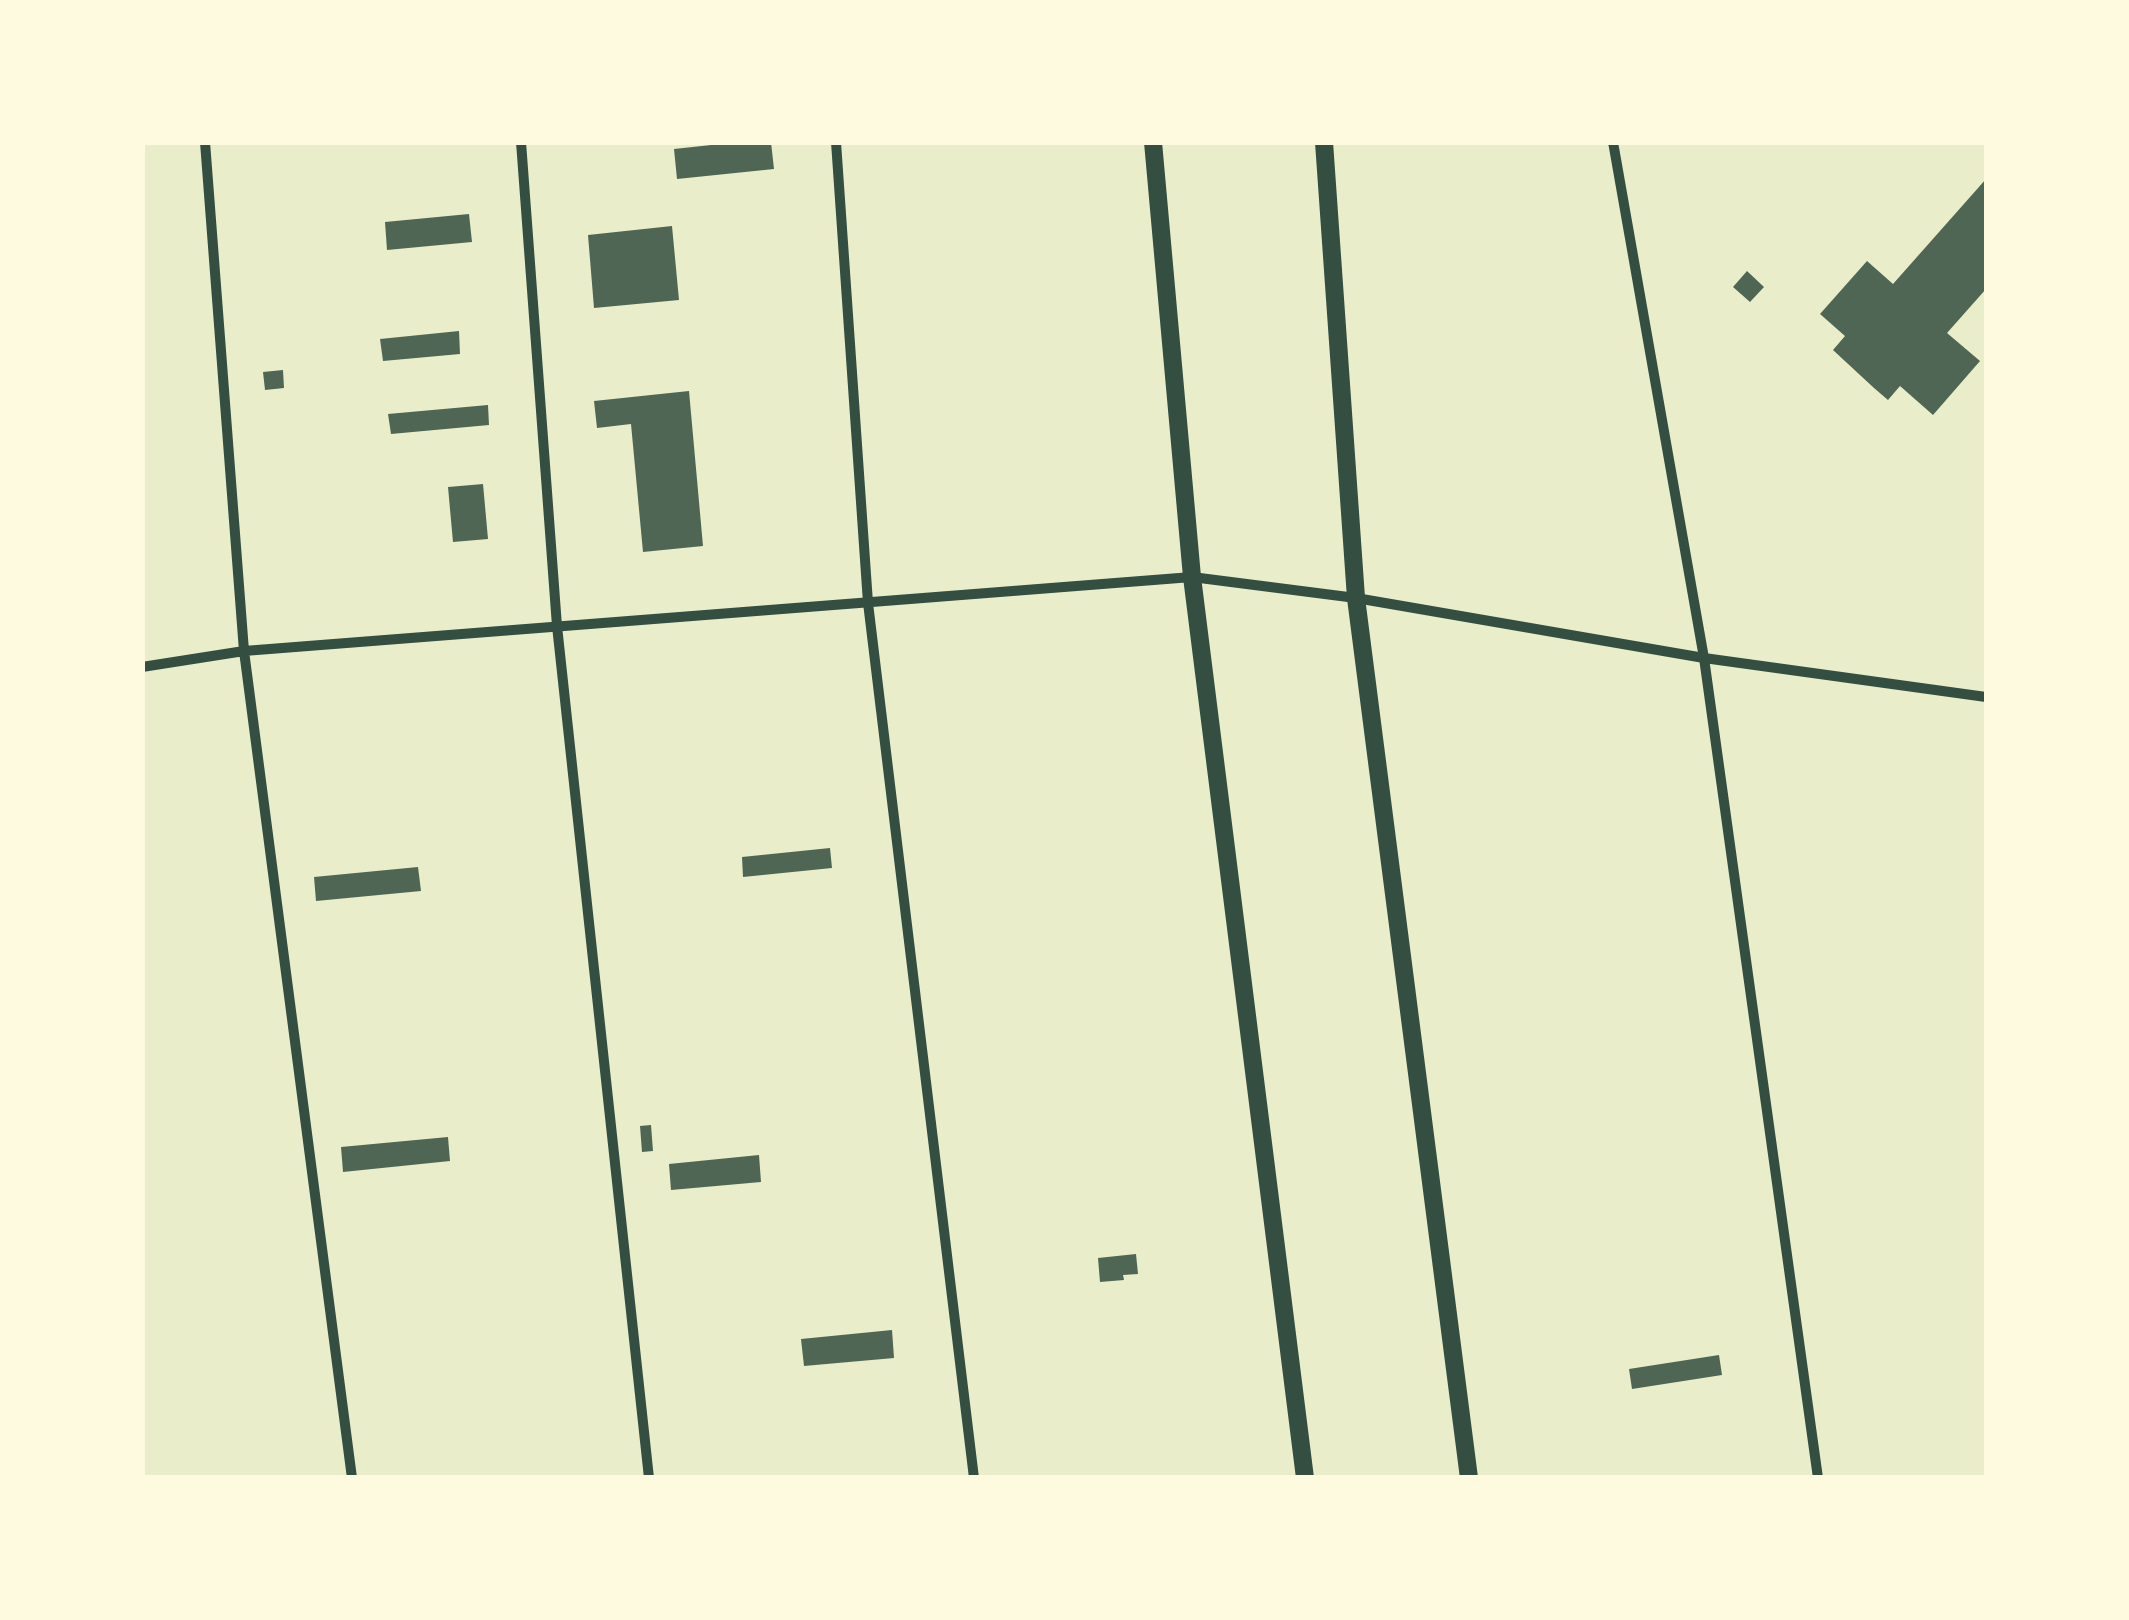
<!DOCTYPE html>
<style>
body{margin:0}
#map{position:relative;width:2129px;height:1620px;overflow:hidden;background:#e9edc9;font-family:"Open Sans",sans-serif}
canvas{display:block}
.frame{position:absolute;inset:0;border:145px solid #fefae0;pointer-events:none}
</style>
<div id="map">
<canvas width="2129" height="1620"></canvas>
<div class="frame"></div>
</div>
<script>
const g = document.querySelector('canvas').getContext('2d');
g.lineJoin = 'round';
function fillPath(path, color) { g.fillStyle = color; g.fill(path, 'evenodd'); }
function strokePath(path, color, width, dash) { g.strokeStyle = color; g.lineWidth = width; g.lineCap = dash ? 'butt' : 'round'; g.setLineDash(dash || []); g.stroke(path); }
const building = new Path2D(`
 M739,142H771L774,169L677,179L674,149Z
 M1986,179V289L1947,333L1980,361L1933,415L1900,386L1888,400L1874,388L1833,350L1845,336L1820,314L1867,261L1893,284Z
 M469,214L472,242L387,250L385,222Z
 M672,226L679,300L594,308L588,235Z
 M1747,271L1764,287L1750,302L1733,287Z
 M459,331L460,354L383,361L380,339Z
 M283,370L284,388L265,390L263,372Z
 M689,391L703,546L643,552L631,424L597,428L594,401Z
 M488,405L489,425L391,434L388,414Z
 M483,484L488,539L453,542L448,487Z
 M830,848L832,868L743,877L742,857Z
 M418,867L421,891L316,901L314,877Z
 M651,1125L653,1151L642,1152L640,1126Z
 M448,1137L450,1161L343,1172L341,1147Z
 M759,1155L761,1182L671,1190L669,1164Z
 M1136,1254L1138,1274L1123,1275L1124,1280L1100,1282L1098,1258Z
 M892,1330L894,1358L804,1366L801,1339Z
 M1719,1355L1722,1375L1632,1389L1629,1369Z`);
const minor = new Path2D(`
 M205,142L244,651L352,1478
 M521,142L557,626L649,1478
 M836,142L868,603L974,1478
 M1613,142L1704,658L1818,1478
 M142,667L244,651L1192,577L1356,598L1704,658L1986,697`);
const tertiary = new Path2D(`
 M1153,142L1192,577L1305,1478
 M1324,142L1356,598L1469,1478`);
fillPath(building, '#4f6655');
strokePath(minor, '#344e41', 10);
strokePath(tertiary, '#344e41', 18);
</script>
